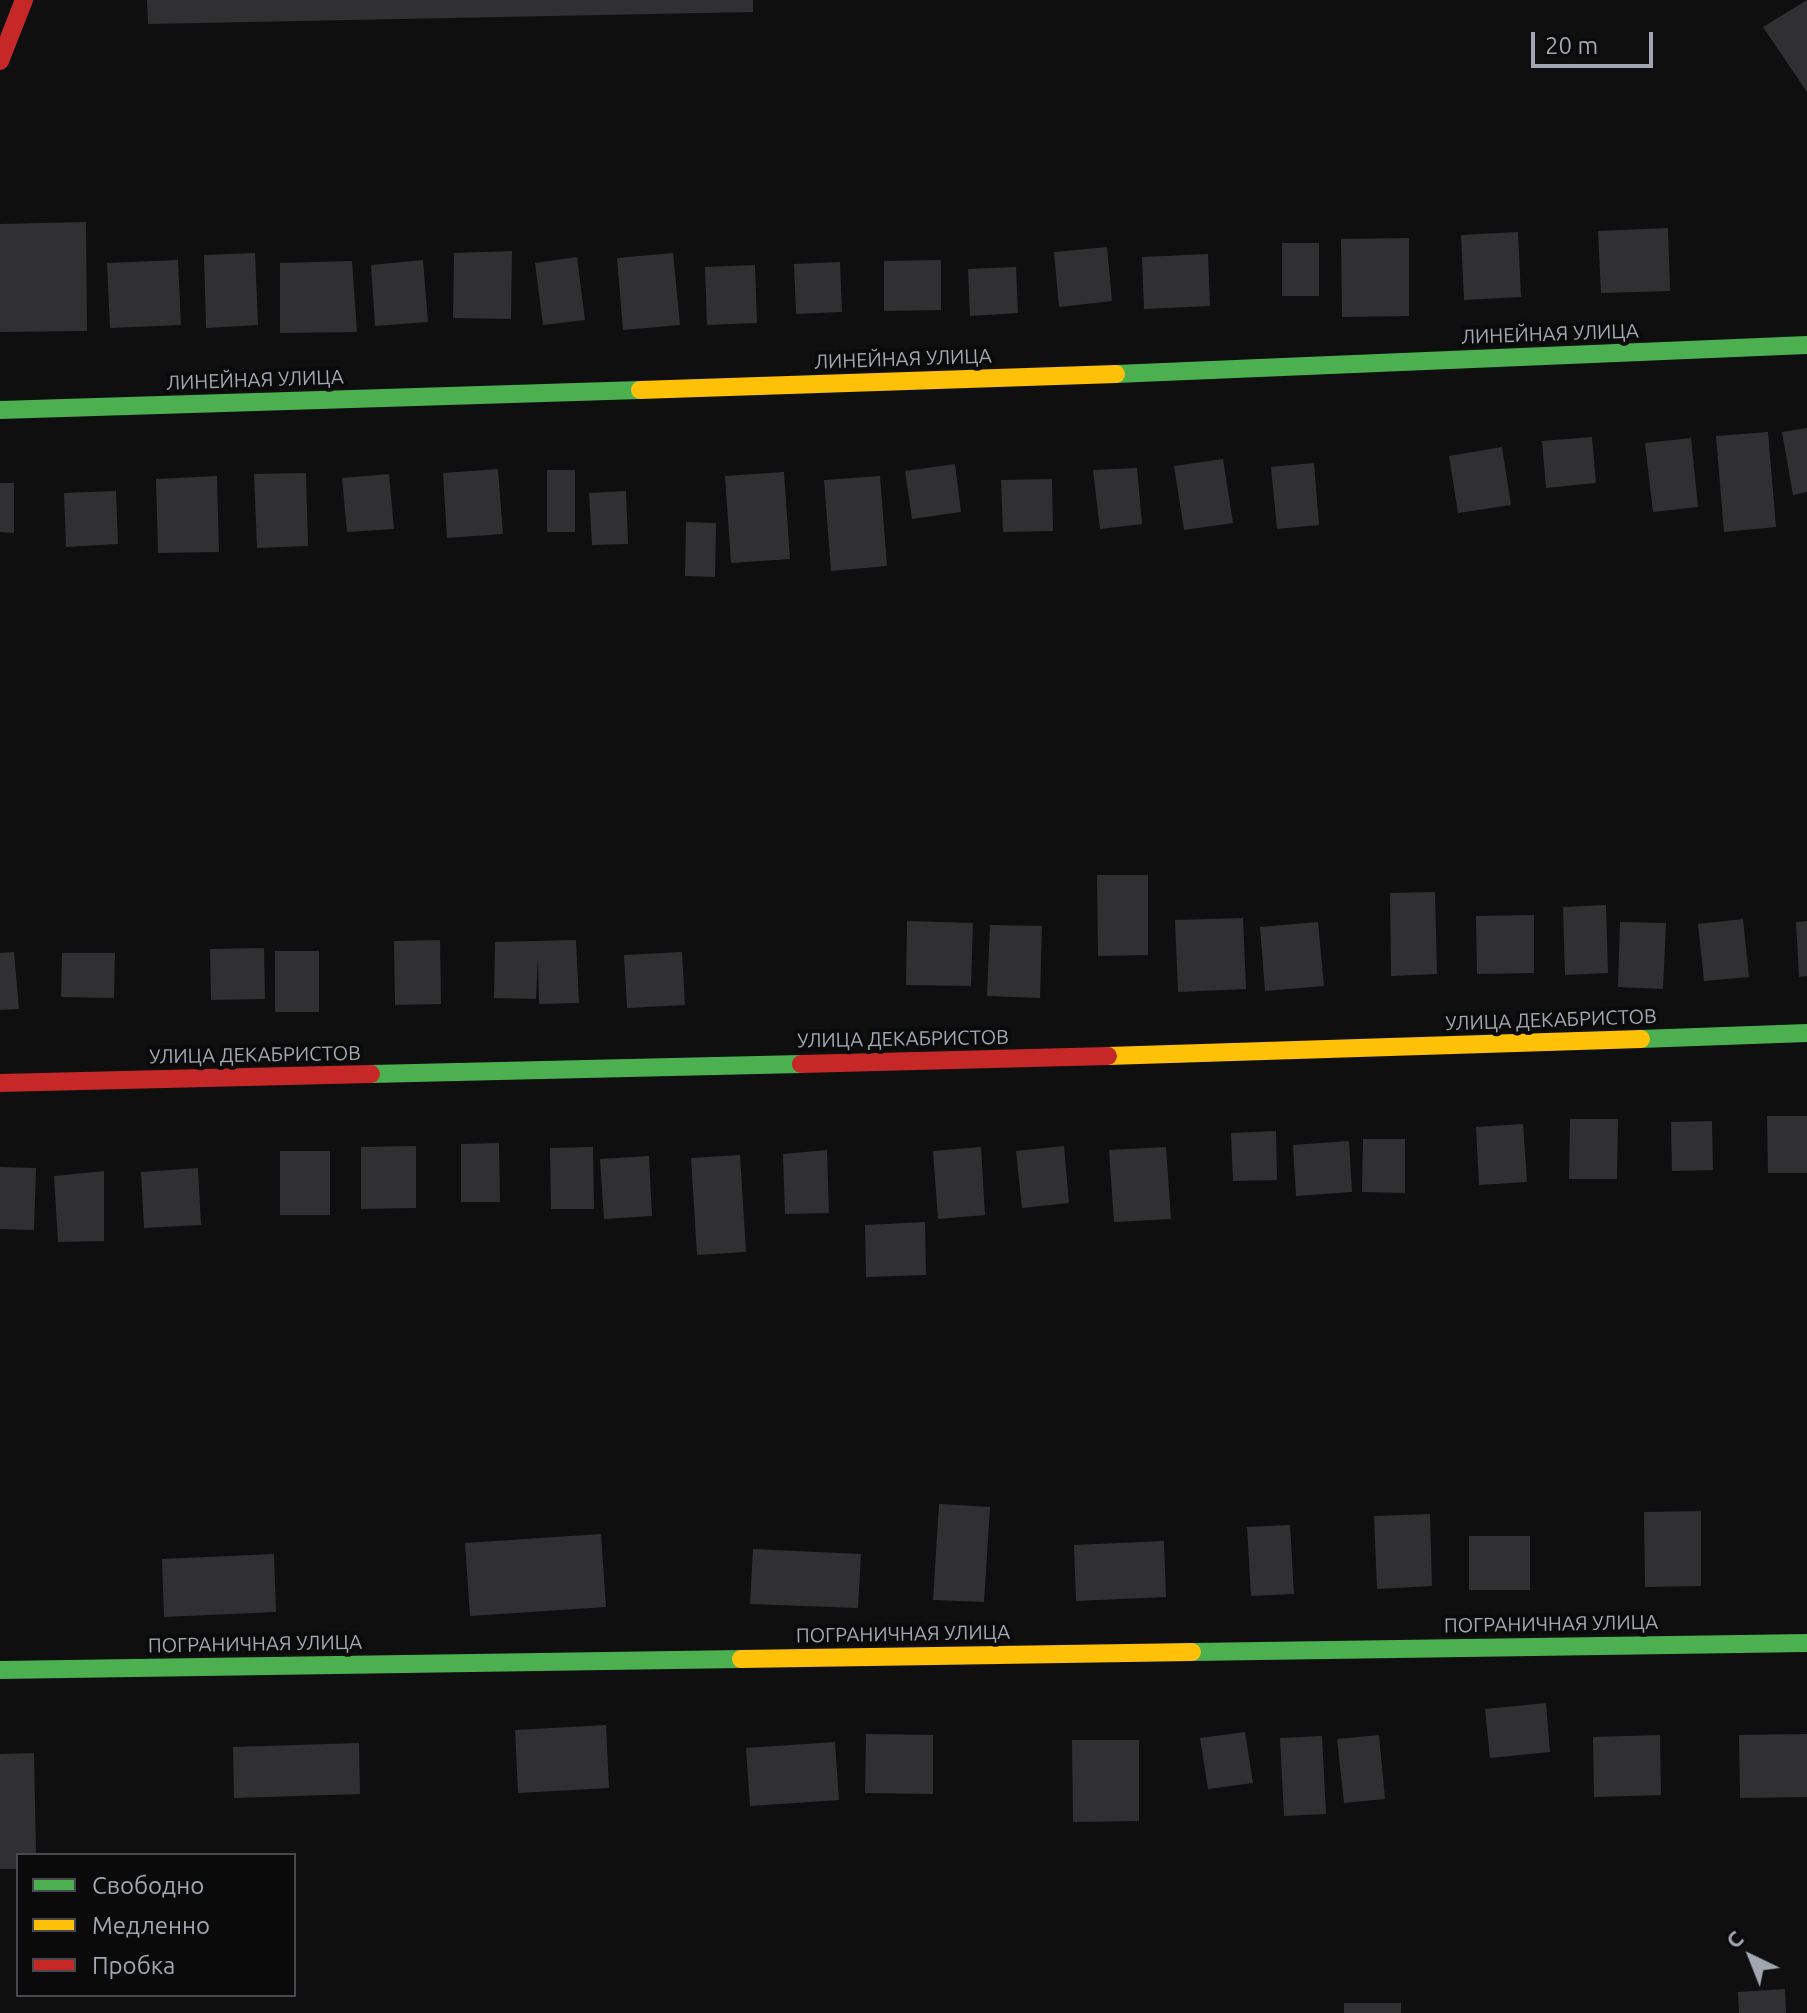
<!DOCTYPE html>
<meta charset="utf-8">
<style>
body{margin:0}
#map{position:relative;width:1807px;height:2013px;overflow:hidden;background:#0f0f10;font-family:Ubuntu,sans-serif}
canvas{display:block}
.legend{position:absolute;left:16px;top:1853px;width:280px;height:144px;box-sizing:border-box;background:#0a0a0b;border:2px solid #46494d;margin:0;padding:10px 14px;list-style:none;font-size:24px;color:#a0a7b1}
.legend li{display:flex;align-items:center;gap:16px;height:40px}
.legend b{width:40px;border:2px solid #46494d}
.north{position:absolute;left:1711px;top:1917px;width:80px;height:80px;-webkit-text-stroke:6px #0a0a0b;paint-order:stroke;rotate:317deg;font-size:22px;font-weight:700;line-height:32px;text-align:center;color:#a0a7b1}
.north::after{content:'';display:block;margin:auto;width:28px;height:36px;background:#a0a7b1;clip-path:polygon(50% 0,100% 100%,50% 72%,0 100%)}
.scale{position:absolute;left:1531px;top:32px;width:122px;height:36px;box-sizing:border-box;border:4px solid #a0a7b1;border-top:0;padding-left:10px;font-size:24px;line-height:28px;white-space:nowrap;color:#a0a7b1;-webkit-text-stroke:6px #0a0a0b;paint-order:stroke}
</style>
<div id="map">
<canvas width="1807" height="2013"></canvas>
<ul class="legend">
<li><b style="height:10px;background:#4caf50"></b>Свободно</li>
<li><b style="height:10px;background:#ffc107"></b>Медленно</li>
<li><b style="height:10px;background:#c62828"></b>Пробка</li>
</ul>
<div class="north">С</div>
<div class="scale">20 m</div>
</div>
<script>
const g = document.querySelector('canvas').getContext('2d');
g.lineJoin = 'round';
function fillPath(path, color) { g.fillStyle = color; g.fill(path, 'evenodd'); }
function strokePath(path, color, width, dash) { g.strokeStyle = color; g.lineWidth = width; g.lineCap = dash ? 'butt' : 'round'; g.setLineDash(dash || []); g.stroke(path); }
function label(font, color, halo, rows, align = 'center') {
  g.font = font + ' Ubuntu,sans-serif'; g.lineWidth = 8; g.setLineDash([]); g.textBaseline = 'middle'; g.strokeStyle = halo; g.fillStyle = color; for (const [text, x, y, turn = 0] of rows) {
    g.save(); g.translate(x, y); g.rotate((+turn || 0) * Math.PI / 180); g.textAlign = isNaN(turn) ? turn : align; if (halo) g.strokeText(text, 0, 0); g.fillText(text, 0, 0); g.restore();
  }
}
const building = new Path2D(`
 M147,0H753V12L148,24Z
 M1807,0V92L1763,27Z
 M86,222L87,331L0,332V224Z
 M1668,228L1670,291L1601,293L1598,231Z
 M1518,232L1521,297L1464,300L1461,235Z
 M1409,238V316L1342,317L1341,239Z
 M1282,243H1319V296H1282Z
 M1107,247L1112,301L1059,307L1054,252Z
 M512,251L511,319L453,318L454,253Z
 M255,253L258,325L206,328L204,255Z
 M673,253L680,325L623,330L617,258Z
 M1208,254L1210,306L1144,309L1142,257Z
 M577,257L585,320L543,325L535,263Z
 M178,260L181,325L110,328L107,263Z
 M423,260L428,322L375,326L371,265Z
 M941,260V310L884,311V261Z
 M352,261L357,332L280,333V263Z
 M840,262L842,312L796,314L794,264Z
 M755,265L757,323L707,325L705,267Z
 M1016,267L1018,313L970,316L968,269Z
 M1807,428V492L1793,495L1782,432Z
 M1768,432L1776,527L1724,532L1716,436Z
 M1592,437L1596,483L1546,488L1542,441Z
 M1691,438L1698,507L1653,512L1645,443Z
 M1502,447L1511,505L1458,513L1449,456Z
 M1223,459L1233,523L1184,530L1174,466Z
 M1314,463L1319,525L1277,529L1271,467Z
 M955,464L961,512L912,519L905,471Z
 M1137,468L1142,524L1100,529L1093,470Z
 M498,469L503,534L447,538L443,473Z
 M547,470H575V532H547Z
 M784,472L790,559L731,563L725,476Z
 M306,473L308,546L257,548L254,474Z
 M389,474L394,529L347,532L342,478Z
 M217,476L219,552L158,553L156,479Z
 M880,476L887,566L831,571L824,480Z
 M1052,479L1053,531L1003,532L1001,480Z
 M0,483H14V533L0,532Z
 M116,491L118,544L66,547L64,493Z
 M626,491L628,544L592,545L589,493Z
 M686,522L716,523L715,577L685,576Z
 M1097,875H1148V955L1098,956Z
 M1435,892L1437,974L1391,976L1390,893Z
 M1606,905L1608,973L1565,975L1563,907Z
 M1534,915V973L1477,974L1476,916Z
 M1243,918L1246,989L1178,992L1175,920Z
 M1743,919L1749,977L1704,981L1698,924Z
 M907,921L973,923L971,986L906,985Z
 M1807,921V976L1799,977L1796,922Z
 M1318,922L1324,986L1265,991L1260,927Z
 M1620,922L1666,923L1663,989L1618,987Z
 M990,925L1042,926L1040,998L987,996Z
 M440,940L441,1004L395,1005L394,941Z
 M576,940L579,1003L539,1004L538,957L536,999L494,998L495,942Z
 M264,948L265,999L211,1000L210,949Z
 M275,951H319V1012H275Z
 M14,952L19,1009L0,1010V953Z
 M682,952L685,1005L627,1008L624,955Z
 M62,953H115L114,998L61,997Z
 M1767,1116H1807V1173H1768Z
 M1570,1119H1618L1617,1179H1569Z
 M1712,1121L1713,1170L1672,1171L1671,1122Z
 M1523,1124L1527,1182L1479,1185L1476,1127Z
 M1276,1131L1277,1180L1233,1181L1231,1133Z
 M1363,1139H1405V1193L1362,1192Z
 M1349,1141L1352,1192L1296,1196L1293,1145Z
 M499,1143L500,1202H461V1144Z
 M416,1146V1208L361,1209V1147Z
 M1064,1146L1069,1203L1022,1208L1016,1151Z
 M593,1147L594,1209H551L550,1148Z
 M981,1147L985,1215L938,1219L933,1151Z
 M1166,1147L1171,1219L1114,1222L1109,1150Z
 M827,1150L829,1213L785,1214L783,1154Z
 M280,1151H330V1215H280Z
 M740,1155L746,1252L697,1255L691,1158Z
 M649,1156L652,1216L604,1219L600,1159Z
 M0,1167L36,1168L34,1230L0,1229Z
 M198,1168L201,1225L144,1228L141,1172Z
 M104,1171V1241L58,1242L54,1176Z
 M925,1222L926,1275L866,1277L865,1225Z
 M939,1504L990,1507L984,1602L933,1600Z
 M1701,1511V1586L1645,1587L1644,1512Z
 M1430,1514L1432,1586L1377,1589L1374,1516Z
 M1290,1525L1294,1594L1251,1596L1247,1527Z
 M601,1534L606,1607L470,1616L465,1543Z
 M1469,1536H1530V1590H1469Z
 M1164,1541L1166,1597L1076,1601L1074,1545Z
 M753,1549L861,1554L858,1608L750,1604Z
 M274,1554L276,1612L164,1617L162,1559Z
 M1546,1703L1550,1752L1490,1758L1485,1709Z
 M606,1725L609,1788L518,1793L515,1730Z
 M1245,1732L1253,1783L1208,1789L1200,1738Z
 M866,1734L933,1735V1794L865,1793Z
 M1807,1734V1797L1740,1798L1739,1735Z
 M1379,1735L1385,1799L1344,1803L1337,1739Z
 M1660,1735L1661,1795L1594,1797L1593,1737Z
 M1322,1736L1326,1814L1284,1816L1280,1738Z
 M1072,1740H1139V1821L1073,1822Z
 M835,1742L839,1800L750,1806L746,1748Z
 M359,1743L360,1794L234,1798L233,1747Z
 M34,1753L36,1855H18V1869H0V1754Z
 M1785,1989L1786,2013H1739L1738,1992Z
 M1344,2003H1401V2013H1344Z`);
const fast = new Path2D(`
 M1116,374L1807,345
 M0,410L640,390
 M1641,1039L1807,1033
 M371,1074L801,1064
 M1192,1652L1807,1643
 M0,1670L741,1659`);
const slow = new Path2D(`
 M640,390L1116,374
 M1108,1056L1641,1039
 M741,1659L1192,1652`);
const jam = new Path2D(`
 M0,61L24,0
 M801,1064L1108,1056
 M0,1083L371,1074`);
const streetNames = [
 ["ЛИНЕЙНАЯ УЛИЦА",1550,334,-2],
 ["ЛИНЕЙНАЯ УЛИЦА",903,359,-2],
 ["ЛИНЕЙНАЯ УЛИЦА",255,380,-2],
 ["УЛИЦА ДЕКАБРИСТОВ",1551,1020,-2],
 ["УЛИЦА ДЕКАБРИСТОВ",903,1039,-1],
 ["УЛИЦА ДЕКАБРИСТОВ",255,1055,-1],
 ["ПОГРАНИЧНАЯ УЛИЦА",1551,1624,-1],
 ["ПОГРАНИЧНАЯ УЛИЦА",903,1634,-1],
 ["ПОГРАНИЧНАЯ УЛИЦА",255,1644,-1]
];
fillPath(building, '#303032');
strokePath(fast, '#4caf50', 18);
strokePath(slow, '#ffc107', 18);
strokePath(jam, '#c62828', 18);
label('20px', '#a0a7b1', '#0a0a0b', streetNames);
</script>
